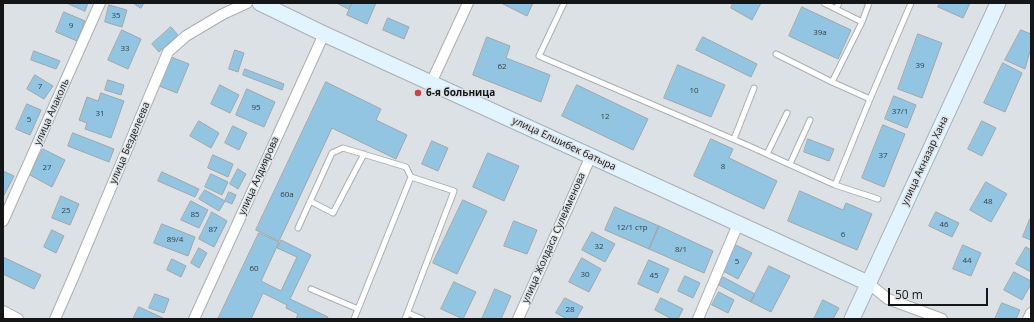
<!DOCTYPE html>
<meta charset="utf-8">
<style>
body{margin:0}
#map{position:relative;width:1034px;height:322px;overflow:hidden;background:#dce1e5;font-family:"Open Sans",sans-serif}
canvas{display:block}
.frame{position:absolute;inset:0;border:4px solid #141617;pointer-events:none}
.scale{position:absolute;left:888px;top:288px;width:100px;height:18px;box-sizing:border-box;border:2px solid #141617;border-top:0;padding-left:5px;font-size:12px;line-height:14px;white-space:nowrap;color:#141617;-webkit-text-stroke:3px #dce1e5;paint-order:stroke}
</style>
<div id="map">
<canvas width="1034" height="322"></canvas>
<div class="frame"></div>
<div class="scale">50 m</div>
</div>
<script>
const g = document.querySelector('canvas').getContext('2d');
g.lineJoin = 'round';
function fillPath(path, color) { g.fillStyle = color; g.fill(path, 'evenodd'); }
function strokePath(path, color, width, dash) { g.strokeStyle = color; g.lineWidth = width; g.lineCap = dash ? 'butt' : 'round'; g.setLineDash(dash || []); g.stroke(path); }
function label(font, color, halo, rows, align = 'center') {
  g.font = font + ' "Open Sans",sans-serif'; g.lineWidth = 3; g.setLineDash([]); g.textBaseline = 'middle'; g.strokeStyle = halo; g.fillStyle = color; for (const [text, x, y, turn = 0] of rows) {
    g.save(); g.translate(x, y); g.rotate((+turn || 0) * Math.PI / 180); g.textAlign = isNaN(turn) ? turn : align; if (halo) g.strokeText(text, 0, 0); g.fillText(text, 0, 0); g.restore();
  }
}
const building = new Path2D(`
 M67,3H88L85,11Z
 M133,3H144L141,8Z
 M337,3H352L349,9Z
 M352,3H376L367,24L347,15Z
 M503,3H533L527,16L503,4Z
 M733,3H761L752,20L731,8Z
 M940,3H970L963,18L938,7Z
 M109,5L127,10L122,27L105,22Z
 M802,7L851,30L838,59L789,36Z
 M64,12L85,21L77,41L56,32Z
 M388,18L409,27L404,39L383,30Z
 M171,27L178,35L159,52L152,44Z
 M122,30L141,39L128,69L108,60Z
 M1021,30L1031,34V51H1030L1025,69L1005,60Z
 M918,34L942,43L922,98L898,89Z
 M487,37L510,46L506,58L550,75L541,102L473,75Z
 M703,37L757,64L751,77L696,50Z
 M235,50L244,53L238,72L229,69Z
 M34,51L60,61L56,69L31,60Z
 M171,57L189,64L177,93L159,86Z
 M1003,63L1022,73L1005,112L984,103Z
 M678,65L725,85L711,117L664,98Z
 M245,69L284,84L282,90L243,75Z
 M35,75L53,86L44,99L27,89Z
 M108,80L124,85L121,95L105,90Z
 M326,82L381,109L376,120L407,135L396,159L332,128L279,241L256,230Z
 M220,85L239,95L230,113L211,104Z
 M577,85L648,119L633,150L562,116Z
 M247,89L275,102L264,127L236,115Z
 M101,93L124,101L111,138L85,129L87,123L79,120L87,97L98,101Z
 M894,96L916,105L907,128L885,119Z
 M27,104L41,110L30,135L16,129Z
 M199,121L219,133L211,148L190,136Z
 M982,121L996,128L982,156L968,149Z
 M883,125L905,134L884,187L862,178Z
 M233,126L247,133L239,150L225,143Z
 M73,133L114,149L109,162L68,146Z
 M711,139L733,149L729,158L777,181L764,209L694,176Z
 M808,139L834,149L829,161L804,152Z
 M432,141L448,148L438,171L422,164Z
 M43,149L65,160L52,187L30,175Z
 M488,153L519,166L504,201L473,187Z
 M213,155L233,164L228,177L208,168Z
 M238,169L246,174L238,189L230,184Z
 M3,171L14,176L3,197Z
 M162,172L199,189L195,197L158,181Z
 M211,174L228,182L222,195L205,187Z
 M986,182L1007,194L991,222L970,210Z
 M205,190L225,201L219,211L199,199Z
 M800,191L843,210L846,203L872,214L857,250L788,221Z
 M229,192L236,195L232,204L225,201Z
 M61,196L79,204L70,225L52,218Z
 M463,200L487,211L457,274L433,263Z
 M191,201L208,210L199,228L181,220Z
 M615,207L659,226L649,249L605,230Z
 M212,212L227,221L214,247L199,239Z
 M936,212L959,223L952,237L929,226Z
 M1030,219H1031V240L1023,237Z
 M514,221L537,230L527,254L504,246Z
 M162,224L195,237L188,256L154,243Z
 M659,226L713,251L704,273L649,249Z
 M52,230L64,236L56,253L44,247Z
 M592,232L615,244L605,262L582,250Z
 M259,233L279,242L261,281L281,291L297,257L277,248L281,240L311,255L290,299L328,317L327,319H296L298,314L286,308L287,305L263,293L251,319H218Z
 M736,245L752,253L738,279L723,271Z
 M963,245L981,253L971,276L953,269Z
 M1026,247L1031,250V272L1016,264Z
 M199,248L207,253L199,268L191,263Z
 M3,257L41,275L34,289L3,274Z
 M582,258L601,269L589,292L569,282Z
 M172,259L186,266L181,277L167,270Z
 M649,260L669,269L658,293L638,284Z
 M769,266L790,276L771,312L751,302Z
 M1014,272L1031,281V284L1022,300L1004,290Z
 M685,276L700,283L693,298L678,291Z
 M723,277L755,294L751,302L719,285Z
 M454,282L476,292L463,319L441,309Z
 M495,289L511,296L501,319H482Z
 M719,292L734,300L728,313L712,305Z
 M155,294L169,299L164,313L149,308Z
 M565,298L583,307L576,319H567L556,313Z
 M661,298L683,309L678,319H672L655,310Z
 M823,300L839,308L833,319H814Z
 M1002,303L1020,310L1016,319H995Z
 M139,307L163,318V319H133Z`);
const lane = new Path2D(`
 M564,3L539,56L749,146L835,185L870,99L911,3
 M824,3L862,22L869,3
 M836,9L839,3
 M776,54L832,82L862,22
 M832,82L870,99
 M734,139L754,88
 M767,154L787,113
 M790,164L810,120
 M835,185L878,199
 M310,201L333,213L364,154
 M298,228L332,153L343,148L406,167L411,177L354,319
 M311,289L358,309
 M408,313L422,319
 M405,319L454,191L411,177`);
const street = new Path2D(`
 M431,83L468,3
 M3,221L100,3
 M868,283L888,299L942,319
 M3,311L18,319
 M55,319L73,278L168,52L186,36L223,14L247,3
 M194,319L324,34
 M518,319L591,156
 M698,319L738,224
 M1028,319L1031,313`);
const secondary = new Path2D(`
 M260,3L324,34L868,283
 M852,319L998,3`);
const markers = [
 [418,93,4,"#d04144"]
];
const numberNames = [
 ["35",116,16],
 ["9",71,26],
 ["39а",820,33],
 ["33",125,49],
 ["39",920,66],
 ["62",502,67],
 ["7",40,87],
 ["10",694,91],
 ["95",256,108],
 ["37/1",900,112],
 ["31",100,114],
 ["12",605,117],
 ["5",29,120],
 ["37",883,156],
 ["8",723,167],
 ["27",47,168],
 ["60а",287,195],
 ["48",988,202],
 ["25",66,211],
 ["85",195,215],
 ["46",944,225],
 ["12/1 стр",632,228],
 ["87",213,230],
 ["6",843,235],
 ["89/4",175,240],
 ["32",599,247],
 ["8/1",681,250],
 ["44",967,261],
 ["5",737,262],
 ["60",254,269],
 ["30",585,275],
 ["45",654,276],
 ["28",570,310]
];
const poiNames = [
 ["6-я больница",426,93]
];
const streetNames = [
 ["улица Алаколь",52,112,-66],
 ["улица Безделеева",130,143,-67],
 ["улица Елшибек батыра",564,144,25],
 ["улица Акназар Хана",925,161,-65],
 ["улица Алдиярова",259,176,-66],
 ["улица Жолдаса Сулейменова",554,238,-66]
];
fillPath(building, '#92c5e1');
strokePath(building, '#a1a6a9', 1);
strokePath(lane, '#aaafb2', 7);
strokePath(street, '#aaafb2', 12);
strokePath(secondary, '#aaafb2', 17);
strokePath(lane, '#fff', 5);
strokePath(street, '#fff', 10);
strokePath(secondary, '#e1f4ff', 15);
for (const [x, y, r, color] of markers) { const dot = new Path2D(); dot.arc(x, y, r, 0, 2 * Math.PI); g.fillStyle = color; g.fill(dot); strokePath(dot, '#dce1e5', 1.5); }
label('8px', '#34424a', null, numberNames);
label('bold 10px', '#141617', '#dce1e5', poiNames, 'left');
label('10px', '#141617', '#dce1e5', streetNames);
</script>
